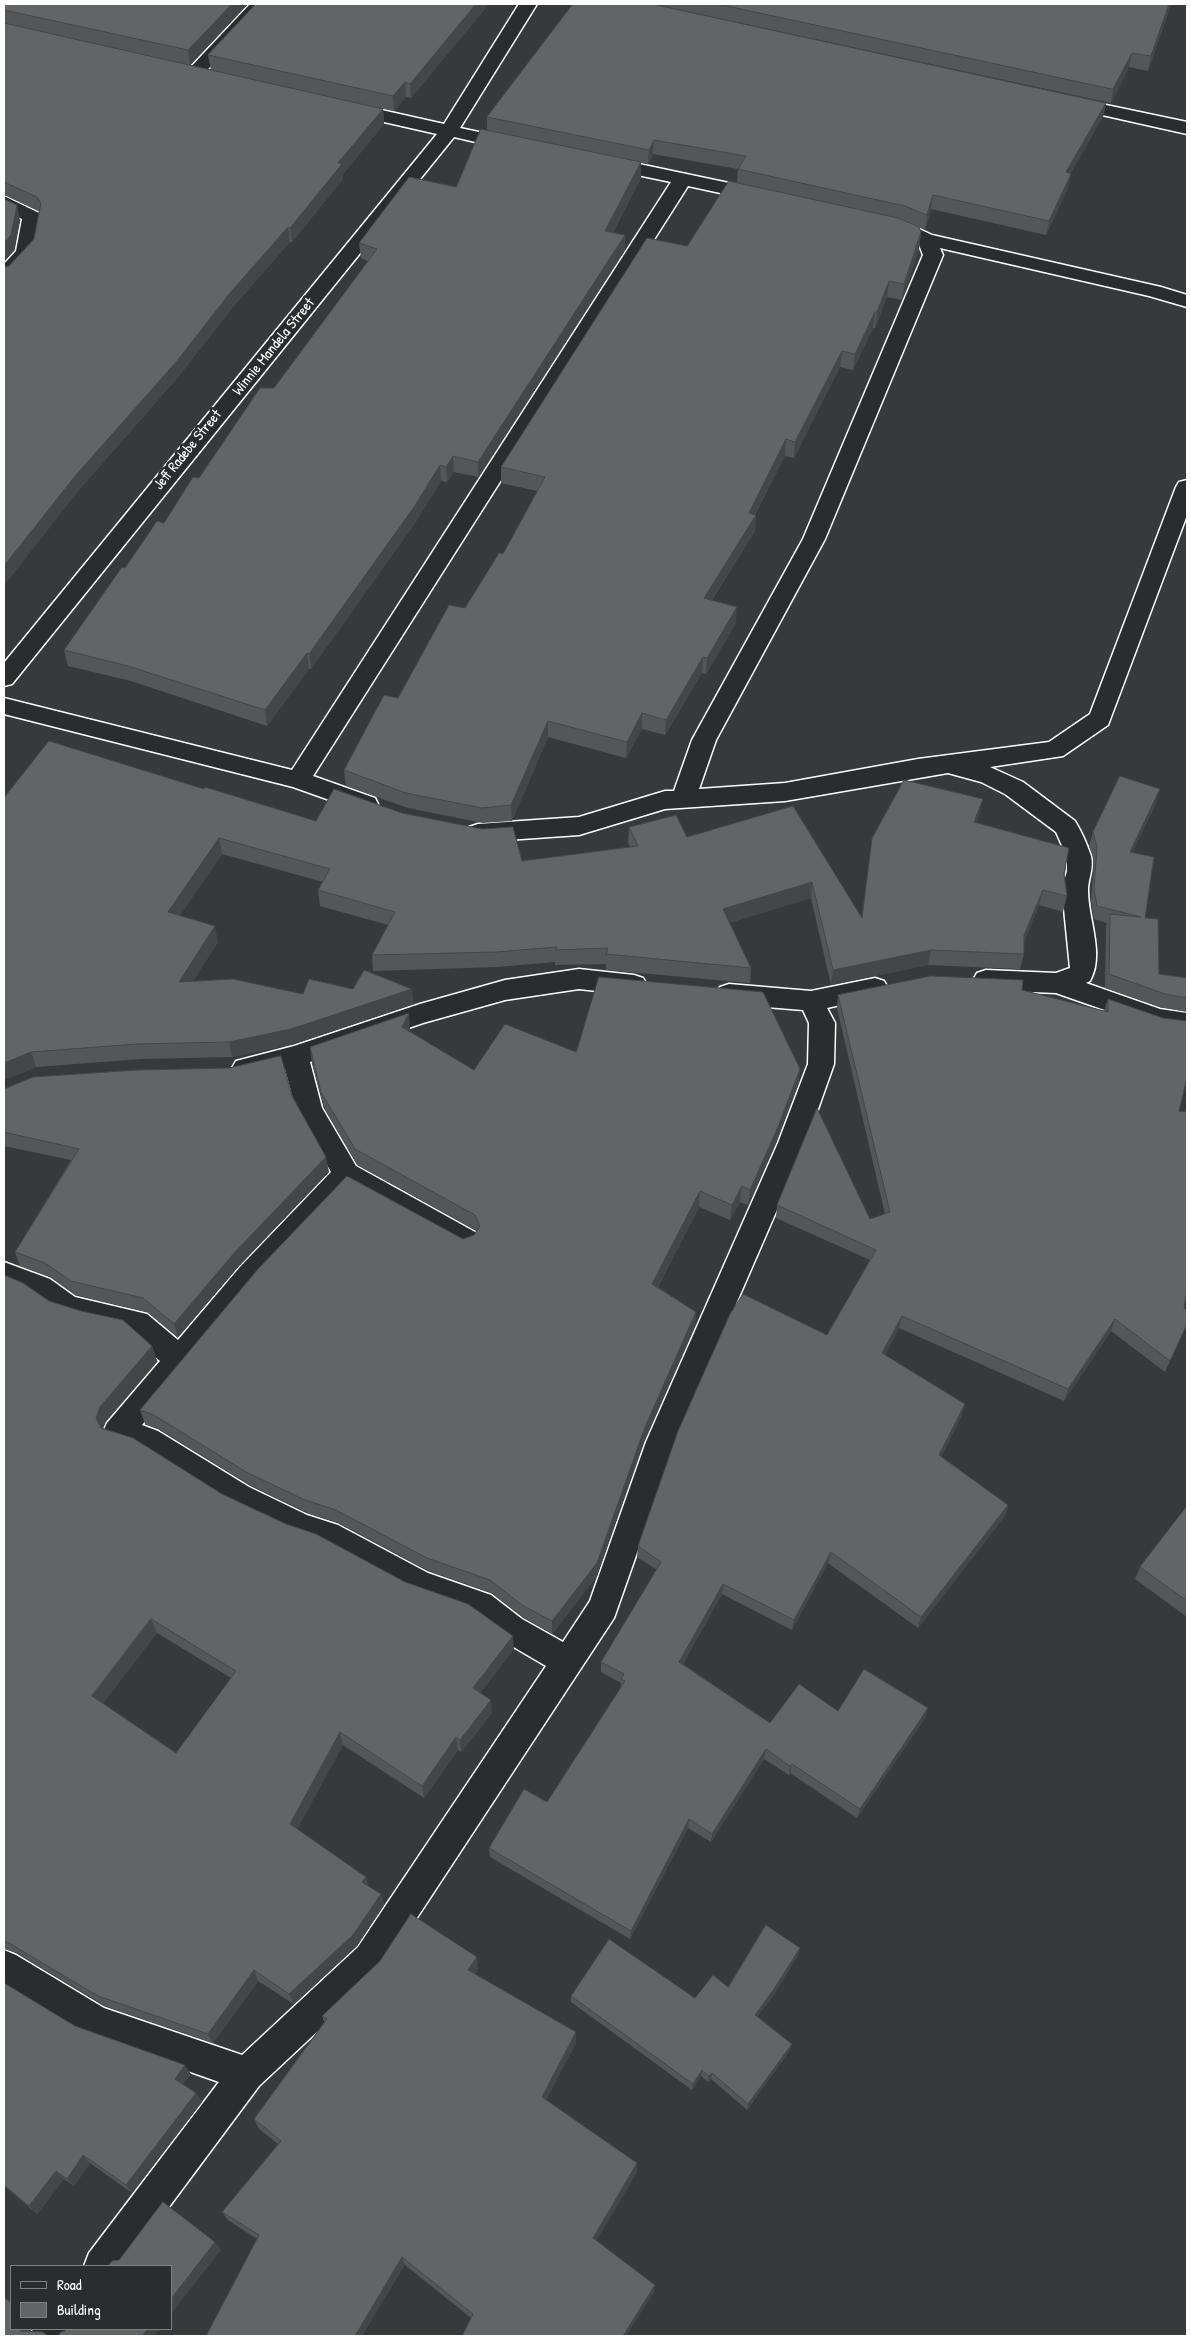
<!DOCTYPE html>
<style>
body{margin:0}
#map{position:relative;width:1191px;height:2340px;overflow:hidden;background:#373a3b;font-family:"Patrick Hand",sans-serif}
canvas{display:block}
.frame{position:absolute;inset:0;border:5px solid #fff;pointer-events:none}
.legend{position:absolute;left:10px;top:2265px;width:162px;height:65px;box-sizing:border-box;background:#2a2d2e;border:1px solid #7f8182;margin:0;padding:6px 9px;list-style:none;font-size:15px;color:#fff}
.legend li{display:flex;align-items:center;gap:10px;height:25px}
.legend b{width:25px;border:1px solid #7f8182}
</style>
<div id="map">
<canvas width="1191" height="2340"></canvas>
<div class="frame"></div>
<ul class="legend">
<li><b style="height:6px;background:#2a2d2e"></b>Road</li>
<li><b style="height:14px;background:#636465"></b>Building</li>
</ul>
</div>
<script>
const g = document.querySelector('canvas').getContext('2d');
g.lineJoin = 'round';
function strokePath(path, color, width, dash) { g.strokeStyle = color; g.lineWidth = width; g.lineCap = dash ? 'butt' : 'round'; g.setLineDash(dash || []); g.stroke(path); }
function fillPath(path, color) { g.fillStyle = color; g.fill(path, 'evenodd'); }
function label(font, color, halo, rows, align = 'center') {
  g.font = font + ' "Patrick Hand",sans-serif'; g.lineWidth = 5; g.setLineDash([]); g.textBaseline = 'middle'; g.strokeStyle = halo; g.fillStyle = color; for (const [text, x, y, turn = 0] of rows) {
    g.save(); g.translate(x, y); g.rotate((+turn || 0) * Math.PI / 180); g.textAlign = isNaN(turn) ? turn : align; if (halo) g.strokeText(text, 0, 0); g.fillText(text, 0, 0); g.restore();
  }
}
const street = new Path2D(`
 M250,4H268L200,78H188L185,74L188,70Z
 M519,4H537L460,128L521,141L523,145L521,149L514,151L454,137L12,684L4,686V663L437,134L340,112L337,108L340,104L346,102L444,124Z
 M1068,97L1187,122V134L1062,106L1059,102L1062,98Z
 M606,157L762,190L769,192L772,196L769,200L762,202L688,186L313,776L375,798L378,804L375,810L366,813L293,787L4,714V698L292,770L671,182L599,167L597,163L599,159Z
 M4,196L39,213L42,217L36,252L11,279L4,281V264L16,251L22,219L4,210Z
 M913,226L932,235L1161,287L1187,295V307L1149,296L940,248L943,255L825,539L716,740L699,789L785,783L918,759L1049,742L1090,714L1176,487L1179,482L1187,480V515L1108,725L1063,756L990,767L1023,782L1075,821C1081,831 1087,844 1091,856C1094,868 1088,879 1088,890C1088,920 1105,954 1090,981L1086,983L1160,1009L1187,1013V1033L1159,1029L1056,993L986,990L977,987L973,980L977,973L986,970L1056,973L1070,968L1062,889L1067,871V857L1056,832L1005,794L981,782L948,773L785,801L665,809L579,835L478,842L469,839L466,833L469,827L478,824L579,817L665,791H674L692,740L803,539L923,255L918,242L906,236L903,232L906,228Z
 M579,969L634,975L643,978L647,985L643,992L634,995L579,989L505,1000L423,1023L310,1062L322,1108L356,1166L475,1232L479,1240L475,1248L465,1252L455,1248L349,1189L260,1283L142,1425L158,1431L249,1487L307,1515L338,1525L428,1573L491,1595L522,1619L563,1642L590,1601L646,1442L778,1143L808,1064L809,1023L803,1010L729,1004L720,1001L716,994L720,987L729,984L811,991L875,978L884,981L888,988L884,995L827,1008L835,1023L834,1064L806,1143L676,1442L614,1618L382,1971L259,2086L125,2266H84L89,2253L219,2082L83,2034L4,1986V1950L16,1955L104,2008L242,2055L358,1947L546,1666L500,1639L470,1616L408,1594L320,1547L290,1537L227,1507L139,1451L107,1441L103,1432L107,1423L160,1361L129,1334L87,1325L56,1315L30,1297L4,1286V1262L50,1279L75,1297L147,1314L178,1340L240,1267L331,1172L296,1110L285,1069L245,1079L236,1075L232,1068L236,1061L294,1046L420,1004L505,980Z
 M33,2329H74L71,2336H30Z`);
const wall = new Path2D(`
 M4,4H248L190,65L102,45L383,109L384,124L343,174V179L292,242H290L232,308L179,376L79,490L9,266L34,239L39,211L4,195Z
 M256,4H489L411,98L406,97L394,111L211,70L208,55Z
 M653,4H1171L1148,71L1129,67L1111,103Z
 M1106,103L1103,117L1070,174H1071L1068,188L1046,235L931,209L925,230L907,222L921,232L919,249L902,300L887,297L875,328H873L853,370L840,367L794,458L785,456L755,515H756L755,531L712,600L736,623L706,674L702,673L665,735L642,729L626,758L548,737L512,821L483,823L408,808L346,786L344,770L465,608L503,554L537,491L501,483V467L687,246L737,182L738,169L653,154L648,164L641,163V178L613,232L625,250L478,477L454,472L447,482L441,481L415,523L311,669H309L267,726L131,681L68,666L64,650L125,568L164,523L199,478L274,388L368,261L361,258L359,243L456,187L487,131V117Z
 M204,789L316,821L522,861L630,847L628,843L629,827L687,837L793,806L862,918L979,815L976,823L1064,874L1067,896L1063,912L1039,905L1024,942V954L1020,969L928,965L831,985L811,898L729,923L751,968L750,983L606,970V964L555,965V962L497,967L373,971L372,955L388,925L320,906L318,890L323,882L222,854L180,915L218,942L193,981L303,994L414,1004L294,1044L232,1057L141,1059L36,1067L4,1080V798Z
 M1156,803L1132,853L1145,918L1159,974L1187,978V1012L1160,1007L1105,988L1106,927L1107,923L1094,919L1091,901L1094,860L1089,846L1093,832Z
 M1022,990L1104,1011L1108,999L1179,1111L1184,1308L1187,1325L1165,1372L1111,1331L1064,1401L899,1328L885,1355L962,1415L941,1457L1008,1505L1005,1516L918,1628L828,1563L792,1630L722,1594L683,1664L770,1723L838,1711L925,1718L857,1818L790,1773L789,1775L764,1759L711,1842L688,1828L630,1939L490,1857L489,1848L547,1802L621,1688V1683L601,1672V1662L657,1570L637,1557L638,1546L827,1335L870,1260L776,1218L777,1205L870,1219L885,1214L837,1008L838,995Z
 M410,1029L409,1032L474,1070L576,1052L800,1069L798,1085L776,1142L748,1205L740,1202L730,1220L699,1207L658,1287L696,1312L695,1326L644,1441L597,1576L552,1634L523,1617L492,1593L429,1571L339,1523L308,1513L250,1485L159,1429L145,1424L140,1410L463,1239L474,1235L476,1231V1230L357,1165L324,1107L312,1063L310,1047Z
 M4,1089L292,1096L329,1172L239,1266L178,1337L147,1312L76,1295L51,1277L20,1266L15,1252L71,1160L4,1146Z
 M4,1275L49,1301L152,1346L157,1361L105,1422L103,1428L222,1494L514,1649L480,1693L492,1713L461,1752L458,1750L424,1798L343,1745L297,1829L366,1877L368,1886L381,1894L384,1905L357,1946L294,2004L258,1981L213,2043L105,2006L17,1953L4,1949ZM157,1633L231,1678L176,1753L103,1703Z
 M1187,1506V1617L1135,1579L1140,1567Z
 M798,1955L773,1996L757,2016L792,2044L790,2050L747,2110L711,2079L708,2082L701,2076L692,2090L571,2002V1996L695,1998L728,1987Z
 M478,1969L475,1974L576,2043L546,2100L637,2163V2172L596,2241L654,2292L471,2318L405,2265L257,2239L228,2220L222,2212L278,2144L259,2129L254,2119L324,2022L322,2016Z
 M4,1983L75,2026L191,2074L183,2084L196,2093L202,2102L132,2193L90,2163L74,2186L64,2179L37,2214L4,2186Z`);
const shadedWall = new Path2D(`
 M232,4H248L190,65L188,50Z
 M476,4H489L411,98L410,84Z
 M1169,4H1171L1170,6L1148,71L1151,56Z
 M1132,53L1129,67L1111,103L1113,89Z
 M405,82L406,97L394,111L393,96Z
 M1106,103L1103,117L1063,187L1066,172Z
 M383,109L384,124L343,174V179L292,242L290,228L338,163Z
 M654,140L653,154L648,164L649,150Z
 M641,162V178L605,246V231Z
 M1071,174L1068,188L1046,235L1049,221Z
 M933,195L931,209L925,230L927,215Z
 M17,205L20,220L14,250L4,262V243Z
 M288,227L290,242L232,308L179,376L79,490L4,586V566L76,475L230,293Z
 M921,232L919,249L902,300L904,284Z
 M625,235V250L478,477V462Z
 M889,281L887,297L875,328L877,312Z
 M875,312L873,328L853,370L855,354Z
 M842,351L840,367L794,458L795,442Z
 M786,439L785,456L748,528L756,515L755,531L703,613L704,598L749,513Z
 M453,456L454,472L447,482L446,467Z
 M440,465L441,481L415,523L311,669L309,654Z
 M737,607L736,623L706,674L707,658Z
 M307,653L309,669L267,726L265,710Z
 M703,657L702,673L665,735L666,720Z
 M642,713V729L626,758L627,742Z
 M548,721V737L512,821L511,805Z
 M1160,789L1156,803L1126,866L1130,852Z
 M983,799L979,815L971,838L974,822Z
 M219,838L222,854L172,927L168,912Z
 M812,882L811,898L722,925L723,909Z
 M1043,890L1039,905L1021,951L1024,935Z
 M215,926L218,942L183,997L179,982Z
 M931,950L928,965L831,985L833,970Z
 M412,989L414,1004L294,1044L232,1057L229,1042Z
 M409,1013L410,1029L404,1043L402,1027Z
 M31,1052L36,1067L4,1080V1063Z
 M800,1069L798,1085L776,1142L748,1205L750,1190Z
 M326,1157L329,1172L239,1266L178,1337L174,1324L235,1252Z
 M742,1186L740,1202L730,1220L732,1205Z
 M700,1191L699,1207L652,1298V1284Z
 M696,1312L695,1326L644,1441L597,1576L552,1634V1621L645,1427Z
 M902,1316L899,1328L880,1365L882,1353Z
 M1115,1319L1111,1331L1064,1401L1068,1389Z
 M152,1346L157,1361L105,1422L101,1433L96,1418L100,1407Z
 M965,1404L962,1415L936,1467L939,1455Z
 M1008,1505L1005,1516L918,1628L921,1617Z
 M831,1552L828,1563L792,1630L794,1620Z
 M723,1584L722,1594L678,1672L679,1662Z
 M151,1619L157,1633L99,1709L92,1696Z
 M513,1636L514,1649L474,1701L473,1688Z
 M491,1700L492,1713L461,1752L460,1740Z
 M928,1708L925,1718L857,1818L860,1809Z
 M340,1732L343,1745L294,1835L290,1824Z
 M456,1737L458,1750L424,1798L422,1786Z
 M766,1749L764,1759L711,1842L712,1834Z
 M792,1764L790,1773L789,1775L790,1766Z
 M689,1819L688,1828L630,1939L631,1931Z
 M366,1877L369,1888L362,1882Z
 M381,1894L384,1905L357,1946L294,2004L289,1994Z
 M800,1948L798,1955L773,1996L754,2021L755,2015Z
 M477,1957L478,1969L470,1981L468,1970Z
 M254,1970L258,1981L213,2043L208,2034Z
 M576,2032V2043L542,2107V2097Z
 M792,2044L790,2050L747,2110L748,2104Z
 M185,2065L191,2074L180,2088L175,2079Z
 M702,2070L701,2076L692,2090L693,2084Z
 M712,2073L711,2079L708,2082L709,2076Z
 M196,2093L202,2102L132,2193L126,2185Z
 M83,2155L90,2163L74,2186L67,2179Z
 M637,2163V2172L593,2246V2238Z
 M56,2171L64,2179L37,2214L29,2206Z
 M215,2242L221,2250L171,2314V2299Z
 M402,2257L405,2265L362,2336H355Z
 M655,2285L654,2292L626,2336H623Z
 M21,2329H31L29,2336L20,2331Z
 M148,2329H160L154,2336H142Z`);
const building = new Path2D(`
 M4,4H232L188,50L4,10Z
 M256,4H476L410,84L405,82L393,96L208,55Z
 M573,4H652L1106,103L1066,172L1071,174L1049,221L933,195L927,215L905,206L738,169L746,156L654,140L649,150L487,117Z
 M718,4H1169L1151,56L1132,53L1113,89Z
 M4,23L383,109L338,163L342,164L290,228L288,227L230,293L177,361L76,475L4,566V267L9,266L34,239L41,203L37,197L4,182Z
 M481,129L641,162L605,231L625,235L478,462L453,456L446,467L440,465L414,507L309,654L307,653L265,710L128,666L64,650L122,567L125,568L157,521L164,523L193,477L199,478L260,388H274L377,249L359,243L409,177L456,187Z
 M729,181L898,218L919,227L921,232L904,284L889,281L877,312H875L855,354L842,351L795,442L786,439L749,513L756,515L704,598L737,607L707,658L703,657L666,720L642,713L627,742L548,721L511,805L482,808L406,793L344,770L384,695L398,698L449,605L465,608L499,553L503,554L545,477L501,467L647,238L687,246Z
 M4,199L17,205L11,235L4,243Z
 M49,741L204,789L205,787L316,821L334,789L402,813L482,829L513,827L522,861L638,846L629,827L676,815L687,837L793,806L862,918L872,838L904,780L983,799L974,822L1069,848L1064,874L1067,896L1043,890L1024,935V954L931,950L833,970L812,882L723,909L751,968L606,954L608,948L555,950L557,947L496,952L372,955L395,912L318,890L330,869L219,838L168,912L215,926L179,982L233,979L303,994L309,979L353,989L364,970L412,989L291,1029L229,1042L137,1044L31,1052L4,1063V798Z
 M1120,776L1160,789L1130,852L1154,857L1145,918L1158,919L1159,974L1187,978V998L1165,994L1109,974L1110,914L1141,917L1097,906L1094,888L1097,847L1093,832Z
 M931,976L1023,980L1022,990L1108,1012V999L1163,1018L1187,1021V1078L1179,1111L1187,1112V1290L1184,1308L1187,1310V1324L1170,1361L1115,1319L1068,1389L902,1316L882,1353L965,1404L939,1455L1008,1505L921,1617L831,1552L794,1620L723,1584L679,1662L770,1723L799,1684L838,1711L864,1669L928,1708L860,1809L792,1764L790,1766L766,1749L712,1834L689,1819L631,1931L489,1848L524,1789L547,1802L625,1681L621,1679L624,1674L601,1662L661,1562L638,1546L678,1431L730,1314L743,1294L827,1335L876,1250L777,1205L817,1108L870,1219L890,1212L838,995Z
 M599,977L763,992L800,1069L778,1127L750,1190L742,1186L732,1205L700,1191L652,1284L696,1312L645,1427L597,1563L552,1621L522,1605L490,1580L427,1558L336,1510L305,1500L246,1472L154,1415L140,1410L258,1269L347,1176L463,1239L474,1235L480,1226L475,1215L355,1149L321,1092L310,1047L409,1013L402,1027L474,1070L505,1024L576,1052Z
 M281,1056L292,1096L326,1157L235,1252L174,1324L143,1298L71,1281L45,1263L15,1252L79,1149L4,1132V1089L33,1077L137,1070L229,1068Z
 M4,1275L23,1283L49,1301L81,1311L123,1320L152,1346L100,1407L96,1418L101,1428L133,1438L222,1494L286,1524L316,1534L405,1582L468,1604L513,1636L473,1688L491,1700L460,1740L456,1737L422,1786L340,1732L290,1824L366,1877L362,1882L381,1894L353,1935L289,1994L254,1970L208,2034L98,1996L9,1943L4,1941ZM151,1619L236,1671L176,1753L92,1696Z
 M1187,1506V1601L1140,1567Z
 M411,1914L477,1957L468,1970L576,2032L542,2097L637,2163L593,2238L655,2285L623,2336H462L473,2314L402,2257L355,2336H206L259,2235L222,2212L281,2141L254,2119L327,2019L322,2016L380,1961Z
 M766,1925L800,1948L774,1989L755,2015L792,2044L748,2104L712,2073L709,2076L702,2070L693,2084L571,1996L609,1939L695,1998L713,1975L728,1987Z
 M4,1983L75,2026L185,2065L175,2079L196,2093L126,2185L83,2155L67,2179L56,2171L29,2206L4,2185Z
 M163,2202L215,2242L171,2299V2266H108L112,2261L119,2260Z
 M4,2297L11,2303V2329H21L20,2331L43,2332L48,2336H4Z
 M65,2329H148L142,2336H58L61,2332L65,2331Z`);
const farStreetnames = [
 ["Winnie Mandela Street",274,347,-51],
 ["Jeff Radebe Street",188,450,-51]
];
strokePath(street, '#fff', 3);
fillPath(street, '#2a2d2e');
fillPath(wall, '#555657');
fillPath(shadedWall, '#454647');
fillPath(building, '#636465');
strokePath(building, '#454647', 1);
label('15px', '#fff', '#2a2d2e', farStreetnames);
</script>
